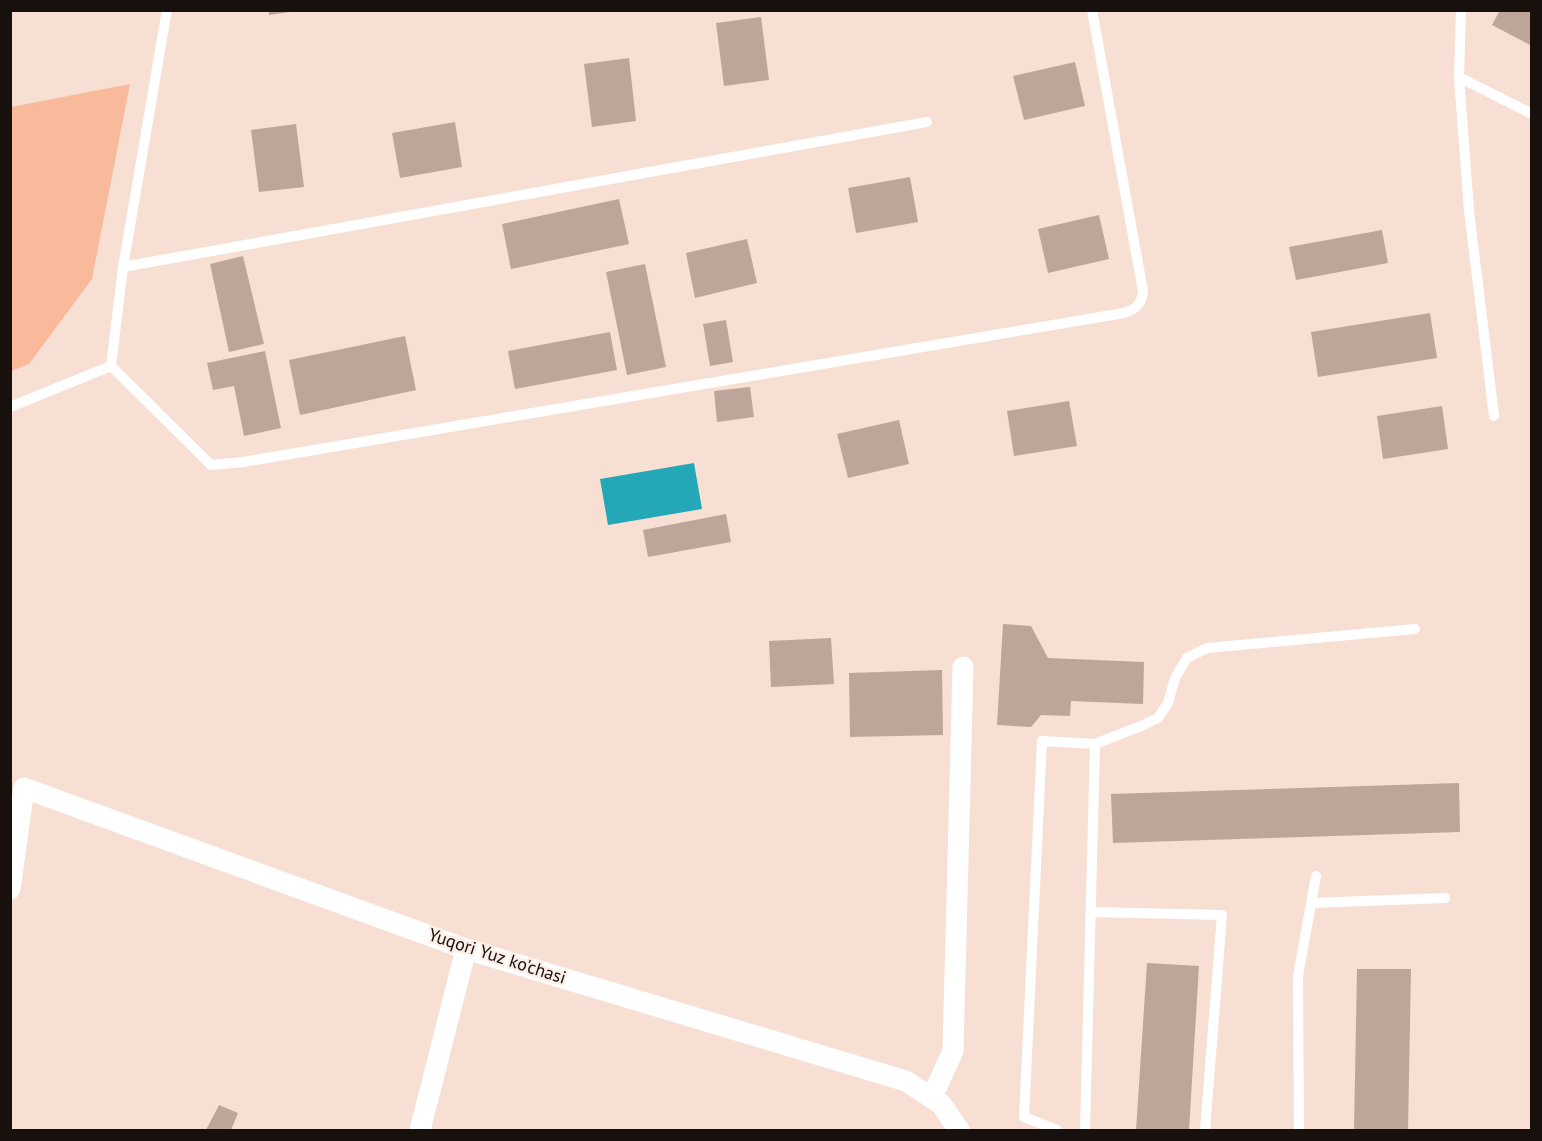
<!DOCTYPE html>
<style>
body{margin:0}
#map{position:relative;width:1542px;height:1141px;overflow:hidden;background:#f8dfd3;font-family:"PT Sans",sans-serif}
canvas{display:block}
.frame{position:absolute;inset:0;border:12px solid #18100c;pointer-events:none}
</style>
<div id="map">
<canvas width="1542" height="1141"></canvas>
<div class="frame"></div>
</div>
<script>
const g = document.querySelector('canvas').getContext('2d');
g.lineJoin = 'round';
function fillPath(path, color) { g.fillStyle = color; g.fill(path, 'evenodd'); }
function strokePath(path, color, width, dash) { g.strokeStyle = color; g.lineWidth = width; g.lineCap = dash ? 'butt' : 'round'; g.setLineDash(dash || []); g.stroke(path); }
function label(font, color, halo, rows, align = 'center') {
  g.font = font + ' "PT Sans",sans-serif'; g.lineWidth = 5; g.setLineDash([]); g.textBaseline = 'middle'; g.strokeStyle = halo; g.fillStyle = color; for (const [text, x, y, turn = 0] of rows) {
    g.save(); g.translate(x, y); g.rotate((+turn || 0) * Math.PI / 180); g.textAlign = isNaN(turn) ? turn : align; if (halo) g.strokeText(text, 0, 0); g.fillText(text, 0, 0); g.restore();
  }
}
const green = new Path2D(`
 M130,84L92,279L29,364L11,371V107Z`);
const water = new Path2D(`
 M694,463L702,509L608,525L600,479Z`);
const building = new Path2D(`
 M269,10H289L290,12L269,15Z
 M1500,10H1532V46L1492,25Z
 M761,17L769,80L724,86L716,23Z
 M629,58L636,121L592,127L584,64Z
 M1075,62L1085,106L1024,120L1013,76Z
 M455,122L462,167L400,178L392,133Z
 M296,124L304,187L259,192L251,130Z
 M910,177L918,222L856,233L848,188Z
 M619,199L629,244L511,269L502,224Z
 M1099,215L1109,259L1048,273L1038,229Z
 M1382,230L1388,263L1296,280L1289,247Z
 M747,239L757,283L695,298L686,253Z
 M243,256L264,344L229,352L210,264Z
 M645,264L666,367L627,375L606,272Z
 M1430,313L1437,358L1318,377L1311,332Z
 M726,320L733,362L710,366L703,324Z
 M610,332L617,370L515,389L508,351Z
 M405,336L416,390L300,415L289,360Z
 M265,351L281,428L244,436L234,386L213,390L207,363Z
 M750,387L754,417L717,422L714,391Z
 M1069,401L1077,446L1014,456L1007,411Z
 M1442,406L1448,449L1383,459L1377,416Z
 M899,420L909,464L848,478L837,434Z
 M726,514L731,542L648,557L643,530Z
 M1003,624L1031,626L1048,658L1144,662L1143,704L1071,701L1070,716L1041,715L1031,727L997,725Z
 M831,638L834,684L771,687L769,641Z
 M942,670L943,735L850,737L849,673Z
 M1459,783L1460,832L1113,843L1111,794Z
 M1147,963L1199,966L1189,1130H1136Z
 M1357,969H1411L1408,1130H1354Z
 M219,1105L238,1113L231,1130H206Z`);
const service = new Path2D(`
 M1461,10L1459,77L1469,211L1494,416
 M1459,77L1532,114
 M123,267L927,122
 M111,366L211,465L243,462L1124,313C1136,309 1142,304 1143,291L1092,10
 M111,366L123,267L167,10
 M10,407L111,366
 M1311,903L1445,898
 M1091,912L1222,915L1205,1130
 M1057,1130L1024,1117L1042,741L1095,744L1141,726L1158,718L1168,703L1175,678L1187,658L1207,648L1415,629
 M1085,1130L1095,744
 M1299,1130L1298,976L1316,876`);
const minor = new Path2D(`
 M10,889L24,788L466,949L906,1081L941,1104L959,1130
 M932,1097L953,1051L963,667
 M420,1130L466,949`);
const streetNames = [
 ["Yuqori Yuz ko'chasi",497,957,18]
];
fillPath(green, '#f9ba9c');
fillPath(water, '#24a7b6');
fillPath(building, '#bda59a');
strokePath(service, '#fff', 10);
strokePath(minor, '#fff', 21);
label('18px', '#18100c', '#feeee7', streetNames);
</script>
